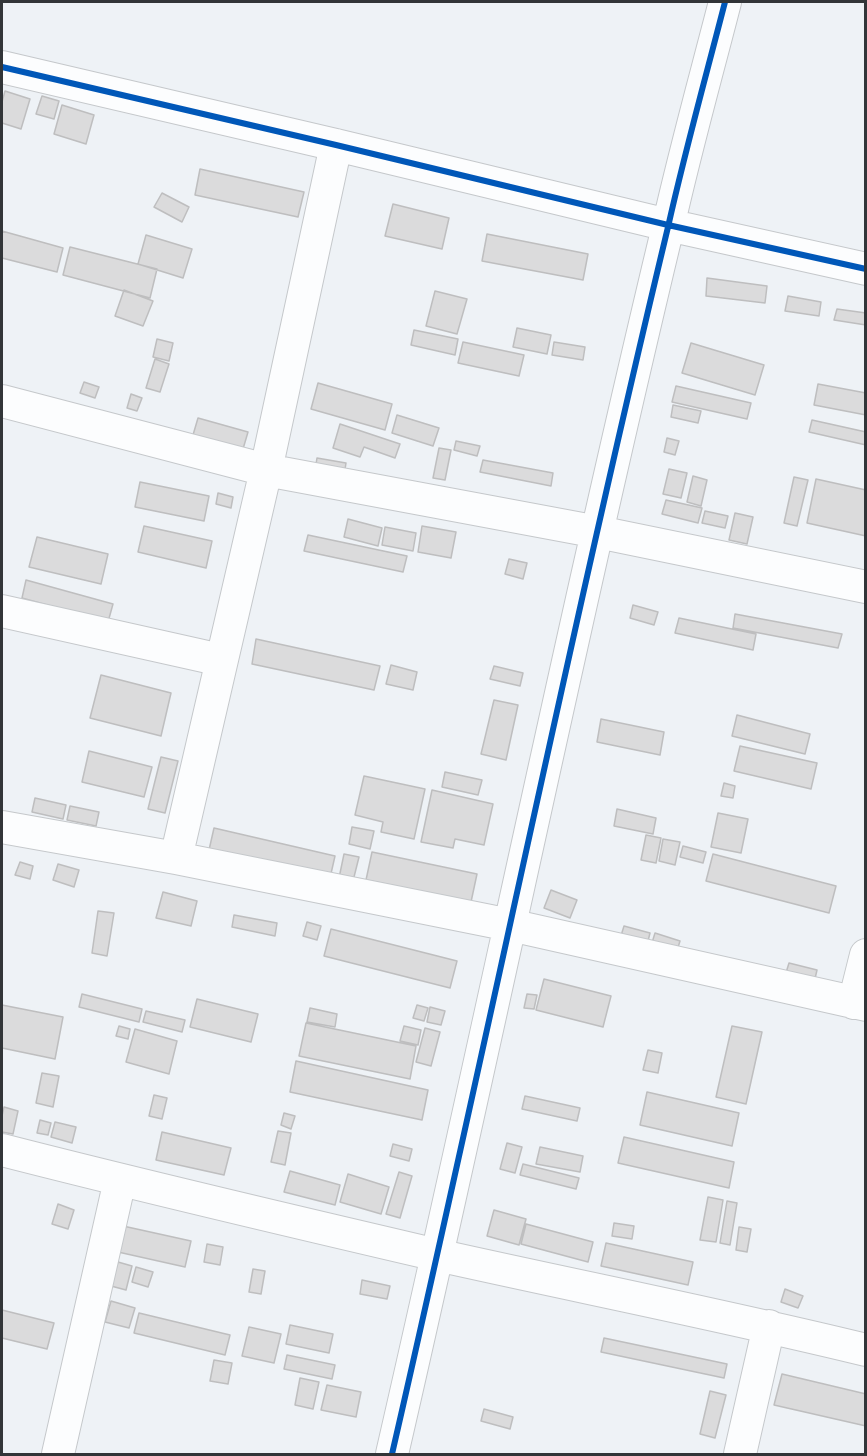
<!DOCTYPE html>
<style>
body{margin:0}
#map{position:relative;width:867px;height:1456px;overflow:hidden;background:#eef2f6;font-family:Lora,serif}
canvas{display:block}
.frame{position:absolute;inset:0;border:3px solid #323538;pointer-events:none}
</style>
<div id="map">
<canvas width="867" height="1456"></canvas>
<div class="frame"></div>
</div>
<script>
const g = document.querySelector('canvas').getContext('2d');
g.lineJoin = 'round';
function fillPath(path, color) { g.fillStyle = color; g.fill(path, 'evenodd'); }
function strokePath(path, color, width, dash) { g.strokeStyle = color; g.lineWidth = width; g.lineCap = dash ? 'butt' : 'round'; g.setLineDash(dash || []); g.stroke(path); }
const building = new Path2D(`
 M5,91L30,99L21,129L2,123V102Z
 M42,96L59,101L54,119L36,114Z
 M62,105L94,115L86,144L54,134Z
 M200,169L304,192L298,217L195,195Z
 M162,193L189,207L182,222L154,207Z
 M393,204L449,218L442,249L385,236Z
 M2,231L63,248L57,272L2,258Z
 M487,234L588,254L583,280L482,261Z
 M146,235L192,249L183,278L138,264Z
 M70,247L157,269L150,298L63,275Z
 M707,278L767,286L765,303L706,296Z
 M124,290L153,301L143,326L115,316Z
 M435,291L467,299L457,334L426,326Z
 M788,296L821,302L819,316L785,311Z
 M837,309L866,313V325L834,320Z
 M517,328L551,335L547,354L513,347Z
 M414,330L458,339L455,355L411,345Z
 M157,339L173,343L169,361L153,357Z
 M463,342L524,355L519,376L458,363Z
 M554,342L585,347L583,360L552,355Z
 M691,343L764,365L755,395L682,373Z
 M155,359L169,364L160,392L146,388Z
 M84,382L99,387L95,398L80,393Z
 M318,383L392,404L385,430L311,409Z
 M818,384L866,393V415L814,405Z
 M676,386L751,403L747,419L672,402Z
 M131,394L142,398L137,411L127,408Z
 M673,405L701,411L698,423L671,417Z
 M397,415L439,428L433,446L392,433Z
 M198,418L248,432L243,449L193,435Z
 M812,420L866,432V445L809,432Z
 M340,424L400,444L395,458L364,447L360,457L333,448Z
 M667,438L679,441L675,455L664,452Z
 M456,441L480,446L477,456L454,450Z
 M439,448L451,450L445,480L433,478Z
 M317,458L346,463L343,482L314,476Z
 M483,460L553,473L551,486L480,472Z
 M669,469L687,473L681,498L663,494Z
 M693,476L707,480L701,506L687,502Z
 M794,477L808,480L797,526L784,523Z
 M816,479L866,490V536L807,523Z
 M140,482L209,496L204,521L135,507Z
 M218,493L233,497L231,508L216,504Z
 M666,500L702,508L698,523L662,514Z
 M705,511L728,516L725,528L702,523Z
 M735,513L753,517L747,544L729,540Z
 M348,519L382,528L378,546L344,537Z
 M144,526L212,541L206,568L138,552Z
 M422,526L456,532L451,558L418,552Z
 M385,527L416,533L413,551L382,545Z
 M308,535L407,556L403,572L304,551Z
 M37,537L108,554L101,584L29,567Z
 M509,559L527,563L523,579L505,574Z
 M26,580L113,604L108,622L22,598Z
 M633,605L658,612L654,625L630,618Z
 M735,614L842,634L838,648L733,628Z
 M679,618L756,634L753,650L675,633Z
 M256,639L380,666L374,690L252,664Z
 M391,665L417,672L413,690L386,684Z
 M494,666L523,673L520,686L490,679Z
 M101,675L171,693L161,736L90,718Z
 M494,700L518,705L506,760L481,754Z
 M737,715L810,734L805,754L732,736Z
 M601,719L664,732L660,755L597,742Z
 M740,746L817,763L811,789L734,771Z
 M89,751L152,767L144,797L82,782Z
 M161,757L178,761L165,813L148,809Z
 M445,772L482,780L478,795L442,787Z
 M364,776L425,789L414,839L381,832L383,822L355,815Z
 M724,783L735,786L733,798L721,796Z
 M432,790L493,804L484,845L455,839L453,848L421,842Z
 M35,798L66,805L63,819L32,812Z
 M70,806L99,812L96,826L67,820Z
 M617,809L656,818L653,834L614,826Z
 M718,813L748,819L741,853L711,847Z
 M352,827L374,831L370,849L349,844Z
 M214,828L335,856L330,878L209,850Z
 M646,835L661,838L656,863L641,860Z
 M663,839L680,842L675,865L659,861Z
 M683,846L706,852L703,863L680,857Z
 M372,852L477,874L471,902L366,880Z
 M344,854L359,857L353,881L339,878Z
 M713,854L836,886L829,913L706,881Z
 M20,862L33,866L30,879L15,875Z
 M58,864L79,870L74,887L53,880Z
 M551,890L577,900L570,918L544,908Z
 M163,892L197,901L191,926L156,918Z
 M98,911L114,913L107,956L92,953Z
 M234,915L277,923L275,936L232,927Z
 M307,922L321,926L317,940L303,936Z
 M624,926L650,933L647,945L620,939Z
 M331,929L457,961L450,988L324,956Z
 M655,933L680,941L676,954L651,946Z
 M789,963L817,970L814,983L785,976Z
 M544,979L611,996L603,1027L536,1010Z
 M82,994L142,1009L139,1022L79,1007Z
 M527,994L537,995L534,1009L524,1008Z
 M197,999L258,1014L251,1042L190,1027Z
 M2,1005L63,1017L55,1059L2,1048Z
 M417,1005L428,1008L424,1021L413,1018Z
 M430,1007L445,1011L441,1025L427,1022Z
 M310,1008L337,1014L335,1027L307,1022Z
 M146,1011L185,1020L182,1032L143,1022Z
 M306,1023L416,1046L410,1079L299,1056Z
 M119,1026L130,1029L128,1039L116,1036Z
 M404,1026L421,1030L418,1045L400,1041Z
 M732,1026L762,1032L746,1104L716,1097Z
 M425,1028L440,1032L431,1066L416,1062Z
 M135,1029L177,1041L169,1074L126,1062Z
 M648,1050L662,1053L658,1073L643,1070Z
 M296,1061L428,1090L422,1120L290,1092Z
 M42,1073L59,1076L53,1107L36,1103Z
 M647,1092L739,1113L732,1146L640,1125Z
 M154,1095L167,1098L162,1119L149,1116Z
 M525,1096L580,1108L577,1121L522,1109Z
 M4,1107L18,1111L13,1134L2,1132V1116Z
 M284,1113L295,1116L291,1129L281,1125Z
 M40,1120L51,1123L48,1135L37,1133Z
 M55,1122L76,1127L72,1143L51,1137Z
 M278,1131L291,1133L285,1165L271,1162Z
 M162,1132L231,1148L224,1175L156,1160Z
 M624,1137L734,1162L729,1188L618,1163Z
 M507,1143L522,1147L515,1173L500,1169Z
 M393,1144L412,1149L409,1161L390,1156Z
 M540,1147L583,1156L580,1172L536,1164Z
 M523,1164L579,1178L576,1189L520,1175Z
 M290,1171L340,1185L335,1205L284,1192Z
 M399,1172L412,1176L400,1218L386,1214Z
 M348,1174L389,1187L381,1214L340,1202Z
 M708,1197L723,1200L716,1242L700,1240Z
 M727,1201L737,1203L730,1245L720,1243Z
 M58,1204L74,1210L68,1229L52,1224Z
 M494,1210L526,1219L519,1245L487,1236Z
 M614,1223L634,1226L632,1239L612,1236Z
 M526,1224L593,1242L588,1262L521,1244Z
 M123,1226L191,1241L185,1267L118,1252Z
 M739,1227L751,1229L747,1252L736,1250Z
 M606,1243L693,1262L688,1285L601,1266Z
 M207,1244L223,1247L220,1265L204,1262Z
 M118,1262L132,1266L126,1290L111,1286Z
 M136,1267L153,1272L148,1287L132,1282Z
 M253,1269L265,1271L261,1294L249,1292Z
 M362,1280L390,1286L387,1299L360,1294Z
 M785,1289L803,1296L798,1308L781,1302Z
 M111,1301L135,1308L129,1328L105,1322Z
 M2,1310L54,1323L47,1349L2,1338Z
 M139,1313L230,1335L225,1355L134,1333Z
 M290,1325L333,1334L329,1353L286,1344Z
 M249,1327L281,1334L274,1363L242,1356Z
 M604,1338L727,1364L724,1378L601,1352Z
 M287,1355L335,1365L332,1379L284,1369Z
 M214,1360L232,1363L228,1384L210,1381Z
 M782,1374L866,1394V1426L774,1405Z
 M300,1378L319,1382L313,1409L295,1405Z
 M327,1385L361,1392L356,1417L321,1410Z
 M710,1391L726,1395L715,1438L700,1434Z
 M484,1409L513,1417L510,1429L481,1421Z`);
const minor = new Path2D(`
 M2,67L336,145L668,225L866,269
 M2,401L266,470L598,532L866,587
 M2,611L221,660
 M2,827L176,858L510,925L866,1005
 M176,858L266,470L336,145
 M854,1003L866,955
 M2,1150C146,1187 291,1221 437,1255C580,1287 723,1315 866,1350
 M58,1454L120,1180
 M392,1454C486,1046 570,635 668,227C685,151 706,76 725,2
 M740,1454L769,1326`);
const cycleway = new Path2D(`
 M2,67L336,145L668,225L866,269
 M392,1454C486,1046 570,635 668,227C685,151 706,76 725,2`);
fillPath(building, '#dbdbdc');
strokePath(building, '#bebebf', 1.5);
strokePath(minor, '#c5c8cb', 34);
strokePath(minor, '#fcfdfe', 32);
strokePath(cycleway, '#0057b8', 6);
</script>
